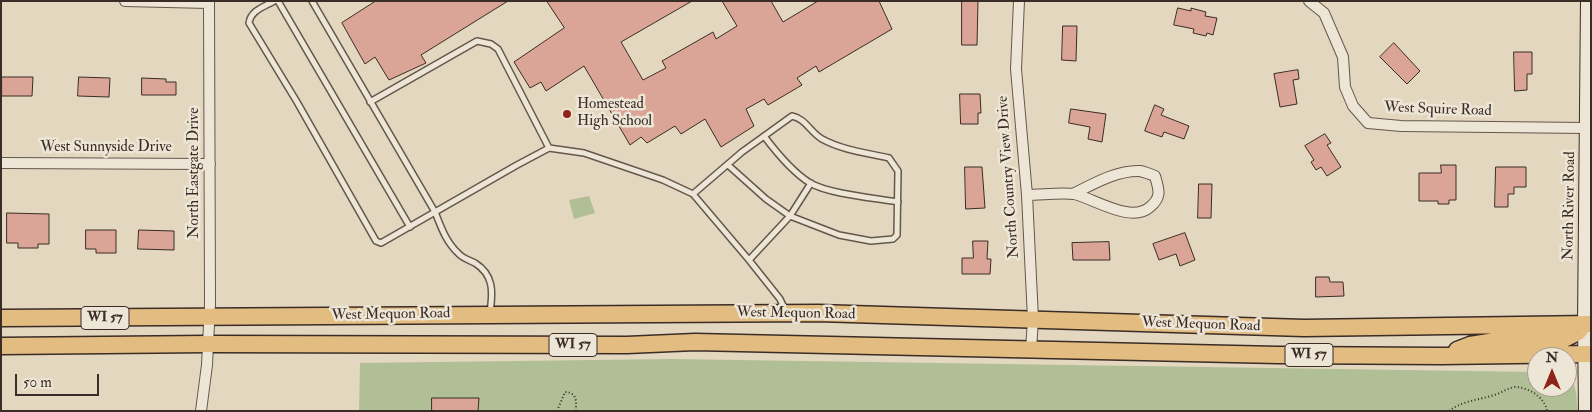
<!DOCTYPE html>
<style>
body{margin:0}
#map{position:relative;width:1592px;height:412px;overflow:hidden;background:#e4d7bf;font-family:"IM FELL Double Pica",serif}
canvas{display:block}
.frame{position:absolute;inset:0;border:2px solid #3a2c26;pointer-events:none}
.north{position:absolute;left:1527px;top:347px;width:50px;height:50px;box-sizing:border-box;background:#ede5d5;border:1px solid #a59b8f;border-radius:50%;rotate:0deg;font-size:14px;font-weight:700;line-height:20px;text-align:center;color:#3a2c26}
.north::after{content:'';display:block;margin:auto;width:18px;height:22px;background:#8f2418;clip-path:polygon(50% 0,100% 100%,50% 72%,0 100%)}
.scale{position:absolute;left:15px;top:374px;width:84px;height:22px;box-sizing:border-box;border:2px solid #3a2c26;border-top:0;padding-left:6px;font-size:15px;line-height:18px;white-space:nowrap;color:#3a2c26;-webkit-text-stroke:4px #ede5d5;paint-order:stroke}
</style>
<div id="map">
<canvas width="1592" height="412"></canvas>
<div class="frame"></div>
<div class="north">N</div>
<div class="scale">50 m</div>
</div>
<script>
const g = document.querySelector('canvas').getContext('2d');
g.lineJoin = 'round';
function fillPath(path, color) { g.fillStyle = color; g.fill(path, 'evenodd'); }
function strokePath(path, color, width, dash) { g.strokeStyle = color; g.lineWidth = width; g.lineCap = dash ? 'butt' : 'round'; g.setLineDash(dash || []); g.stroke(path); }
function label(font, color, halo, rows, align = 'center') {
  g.font = font + ' "IM FELL Double Pica",serif'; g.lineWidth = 5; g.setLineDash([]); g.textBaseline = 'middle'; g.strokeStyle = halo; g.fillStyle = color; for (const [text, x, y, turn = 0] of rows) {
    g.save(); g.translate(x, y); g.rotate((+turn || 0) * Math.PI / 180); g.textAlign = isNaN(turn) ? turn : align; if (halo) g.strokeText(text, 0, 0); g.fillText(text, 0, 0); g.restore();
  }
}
const green = new Path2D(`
 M589,196L595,213L574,219L569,200Z
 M671,359L1537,372V387H1567V376C1578,384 1576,398 1578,411H359L360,363Z`);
const building = new Path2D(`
 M376,1H508L421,55L426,63L389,80L375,57L365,64L342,23Z
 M547,1H692L621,42L643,80L666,68L662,61L713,32L716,39L737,26L722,1H771L783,22L818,1H879L892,29L819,72L816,66L797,78L802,85L768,105L764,99L746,109L754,126L721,147L705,119L681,134L675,126L647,143L641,137L630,145L584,66L546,91L541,82L530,88L514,62L564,28Z
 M962,1H978L977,45H962Z
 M1178,8L1191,11V8L1206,12L1205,16L1217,18L1213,35L1207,33L1206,36L1193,33L1194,29L1174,25Z
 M1063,26H1077L1076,61L1062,60Z
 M1394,43L1420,71L1407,84L1380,57Z
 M1514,52H1532V74H1527V90L1515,91Z
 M1298,70L1299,79L1293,80L1297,104L1280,107L1274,74Z
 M2,77H33L32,96H2Z
 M79,77L110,78L109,97L78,96Z
 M142,78L166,79V82H176V95H142Z
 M960,94H980L981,113H978V124H961Z
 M1155,105L1164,109L1161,115L1189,126L1184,139L1164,132L1162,137L1145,131Z
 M1071,109L1106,114L1102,142L1088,139L1090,127L1069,123Z
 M1325,134L1331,143L1327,145L1341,167L1327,176L1321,167L1316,170L1311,162L1314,160L1305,146Z
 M1441,165H1456V200H1449V204H1438V201H1419V173H1441Z
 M965,167H982L985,208L966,209Z
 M1496,167H1526V187H1514V194H1508V207H1495Z
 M1199,184H1212L1211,218H1198Z
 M7,213L49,214V244H38V248H18V243H7Z
 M86,230H116V253H96V249H86Z
 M139,230L174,231V250L138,249Z
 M1185,233L1195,260L1180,266L1176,254L1159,260L1153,244Z
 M973,241H988L987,259H991L990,274H962V258H973Z
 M1109,242L1110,260H1073L1072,243Z
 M1316,277H1329L1330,282H1343L1344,296L1316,297Z
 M432,398H479L478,411H432Z`);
const path = new Path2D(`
 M557,411L565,392H568L574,395L576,401V411
 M1449,411C1463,400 1481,400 1497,394C1503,392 1508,388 1515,387C1528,387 1545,397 1547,411`);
const lane = new Path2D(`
 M274,1C264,7 251,10 249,23L297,102L376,241L381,243L517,165L549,148L584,153L663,180L693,194L749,260L790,216L811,183
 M278,1L410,227
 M312,1L435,212C441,227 446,242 458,253C462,258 469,260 475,263C494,275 493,292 490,312
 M370,102L477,41L491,44L498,49L549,148
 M764,136C776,152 794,173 810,183C829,194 875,198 898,202
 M693,194L742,152L792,116C806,119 810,132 822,139C842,150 867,153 889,158L898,171L897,235L893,239L871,241L839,235L790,216L766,199L728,165
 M749,260L780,299L785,310`);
const street = new Path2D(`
 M125,1L209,3
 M1019,1L1016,69L1027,195L1033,319L1031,350
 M1309,1L1324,13L1343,57L1345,87L1353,106L1368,123L1401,126L1587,128
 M1,163L210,164
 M1027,195C1041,195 1061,192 1074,194C1093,198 1131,224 1150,207C1162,197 1159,190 1155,176C1150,174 1145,172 1140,171C1117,170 1093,184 1073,194
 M201,411L207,365L210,304L209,1`);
const secondary = new Path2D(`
 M1586,411L1585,324L1588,1`);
const primary = new Path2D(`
 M1,318L818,313L1304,328L1591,324
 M1,346L208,344L627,345L695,342L1278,355L1441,356L1591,354
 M1457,350L1470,345L1502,340L1564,339L1578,332L1585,324`);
const markers = [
 [567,114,5,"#8f2418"]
];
const shields = [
 [105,318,48],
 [573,345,48],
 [1309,355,48]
];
const shieldNames = [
 ["WI 57",105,318],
 ["WI 57",573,345],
 ["WI 57",1309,355]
];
const poiNames = [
 ["Homestead",577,105],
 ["High School",577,122]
];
const streetNames = [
 ["West Squire Road",1438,110,2],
 ["West Sunnyside Drive",106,148],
 ["North Eastgate Drive",195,173,-90],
 ["North Country View Drive",1009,177,-94],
 ["North River Road",1570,206,-89],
 ["West Mequon Road",796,314,1],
 ["West Mequon Road",391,315,-1],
 ["West Mequon Road",1201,325,2]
];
fillPath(green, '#b0bf95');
fillPath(building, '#daa597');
strokePath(building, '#3a2c26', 1);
strokePath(lane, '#64574c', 8);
strokePath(street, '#64574c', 12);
strokePath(secondary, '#3a2c26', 16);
strokePath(primary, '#3a2c26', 19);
strokePath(path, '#3a2c26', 2, [1, 2.5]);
strokePath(lane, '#ede5d5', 5);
strokePath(street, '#ede5d5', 10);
strokePath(secondary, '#ede5d5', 14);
strokePath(primary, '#e2bc80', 16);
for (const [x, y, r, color] of markers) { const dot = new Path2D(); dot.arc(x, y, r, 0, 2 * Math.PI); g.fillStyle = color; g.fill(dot); strokePath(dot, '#ede5d5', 2); }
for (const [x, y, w] of shields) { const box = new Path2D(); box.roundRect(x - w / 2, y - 11.5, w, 23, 4); g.fillStyle = '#ede5d5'; g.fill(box); strokePath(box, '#3a2c26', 1); }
label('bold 14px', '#3a2c26', null, shieldNames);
label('15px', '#3a2c26', '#ede5d5', poiNames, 'left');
label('15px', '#3a2c26', '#ede5d5', streetNames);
</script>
